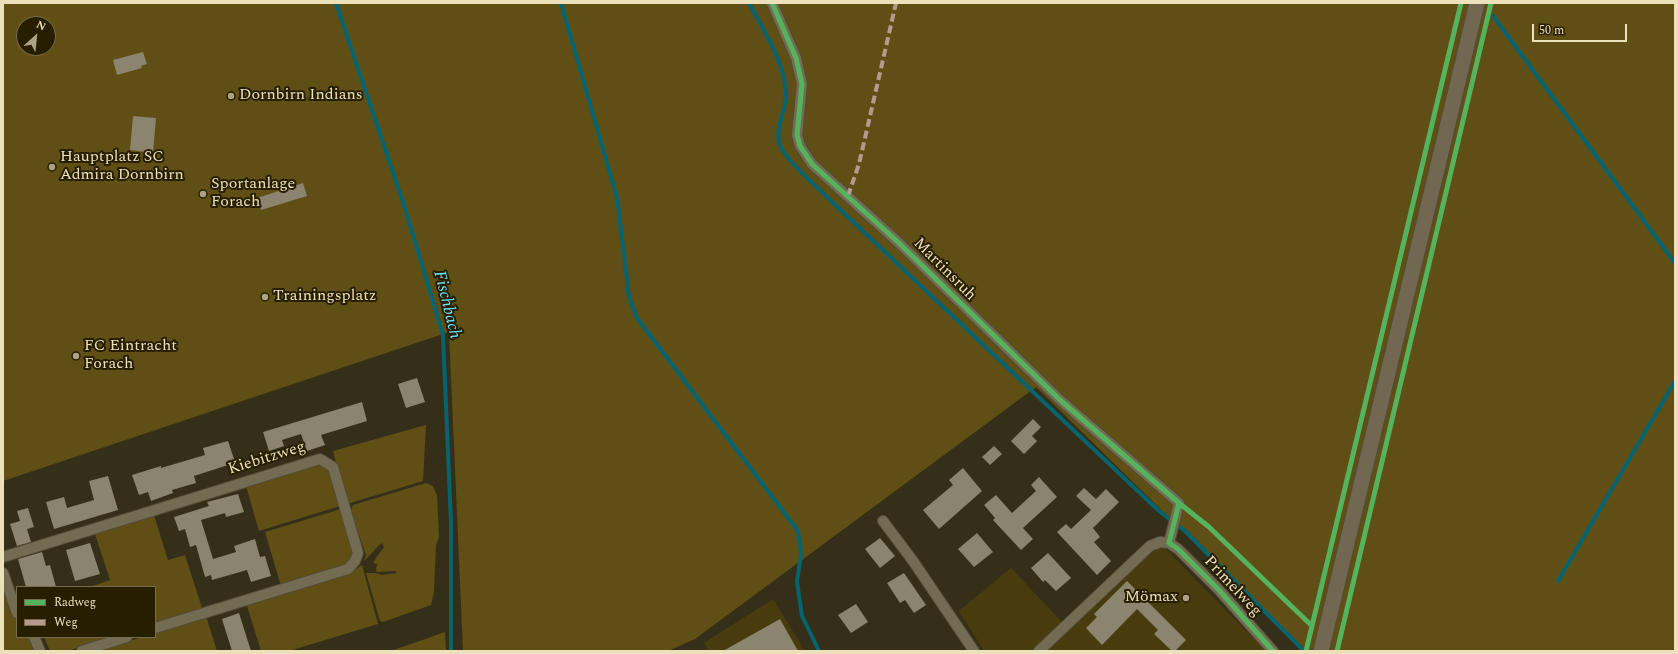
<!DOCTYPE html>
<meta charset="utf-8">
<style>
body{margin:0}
#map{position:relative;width:1678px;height:654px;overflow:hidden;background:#352f19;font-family:Spectral,serif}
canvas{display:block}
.frame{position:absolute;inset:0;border:4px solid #ede1bc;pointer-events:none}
.legend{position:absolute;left:16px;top:586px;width:140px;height:52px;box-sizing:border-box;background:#271e00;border:1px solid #766c4b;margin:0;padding:5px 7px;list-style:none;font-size:12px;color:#ede1bc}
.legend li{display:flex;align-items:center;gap:8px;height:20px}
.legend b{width:20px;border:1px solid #766c4b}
.north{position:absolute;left:16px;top:16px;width:40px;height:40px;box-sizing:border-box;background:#271e00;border:1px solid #766c4b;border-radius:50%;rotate:27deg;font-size:11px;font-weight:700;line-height:16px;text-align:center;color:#ede1bc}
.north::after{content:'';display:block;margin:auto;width:14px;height:18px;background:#ada383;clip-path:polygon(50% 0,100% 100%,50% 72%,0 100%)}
.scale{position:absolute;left:1532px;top:24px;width:95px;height:18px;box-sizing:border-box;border:2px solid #ede1bc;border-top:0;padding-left:5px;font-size:12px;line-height:14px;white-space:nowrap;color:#ede1bc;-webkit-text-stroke:3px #271e00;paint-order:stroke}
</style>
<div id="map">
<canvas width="1678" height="654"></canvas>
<div class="frame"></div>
<ul class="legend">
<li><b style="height:5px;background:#56b35d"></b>Radweg</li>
<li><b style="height:5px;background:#b69a8f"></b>Weg</li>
</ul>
<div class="north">N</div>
<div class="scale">50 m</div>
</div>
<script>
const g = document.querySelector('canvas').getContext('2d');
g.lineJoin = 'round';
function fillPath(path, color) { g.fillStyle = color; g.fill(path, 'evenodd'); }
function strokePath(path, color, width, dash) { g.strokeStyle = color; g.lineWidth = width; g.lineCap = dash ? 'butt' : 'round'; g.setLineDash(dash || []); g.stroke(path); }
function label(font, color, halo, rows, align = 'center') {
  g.font = font + ' Spectral,serif'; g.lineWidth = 4; g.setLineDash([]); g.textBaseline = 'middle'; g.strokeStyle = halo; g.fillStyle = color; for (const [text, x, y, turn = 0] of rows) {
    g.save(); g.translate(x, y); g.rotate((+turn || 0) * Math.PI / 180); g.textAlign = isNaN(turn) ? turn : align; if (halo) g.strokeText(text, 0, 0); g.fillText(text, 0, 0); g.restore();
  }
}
const built = new Path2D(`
 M1162,545L1266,651H984L959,611L1011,568L1060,620L1072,627L1132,569Z
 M773,599L805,651H709L704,643Z`);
const green = new Path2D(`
 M3,3H1675V651H1302L1295,641L1036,387L695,639L668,651H463L449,332L3,481ZM24,24H48V48H24Z
 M426,425L423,481L347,504L333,451Z
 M313,464L325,467L329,471L340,506L259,531L246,486Z
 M426,483L433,486L437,496L439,537L436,545L434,592L431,605L383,622L380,621L366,573H375L382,575L396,573V571L377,572L376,570L377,564L373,563L376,558L384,547L382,543C375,548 371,555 364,561L366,555L351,511L353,505Z
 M341,509L353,551L349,562L342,567L281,586L265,532Z
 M154,515L168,560L185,555L202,608L155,623V587H90L110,580L95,534Z
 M362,565L378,624L289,651H261L247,606L350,573Z
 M3,576L17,615V637H32L36,651H3Z
 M206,616L217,651H100L142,637H155V633Z
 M445,632L446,651H391Z
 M44,637H112L68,651H50Z`);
const stream = new Path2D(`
 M336,3L403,202L443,335L451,523V651
 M561,3L617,198L629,297L637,318L798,531L801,554L797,582L802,616L819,651
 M749,3C763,30 786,64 786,95C786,111 775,128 779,143C784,159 817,187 830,200L1159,511L1185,531L1304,651
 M1493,16L1675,263
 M1558,581L1675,381`);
const building = new Path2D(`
 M143,52L147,64L141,66L142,68L117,75L113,60Z
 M133,116L156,118L153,153L130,150Z
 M303,183L307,196L261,210L257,198Z
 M417,378L425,402L406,408L398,384Z
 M362,402L367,421L321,435L325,445L307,451L301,434L282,440L284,446L269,451L263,432Z
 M1033,419L1041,427L1032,436L1037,441L1024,454L1011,441Z
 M228,441L234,459L227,461L228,465L194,476L196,483L172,490L173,493L151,501L148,492L139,495L132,475L161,466V468L205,455L203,448Z
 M994,446L1002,454L990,465L982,457Z
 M963,468L982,491L939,529L923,510L953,485L949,480Z
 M108,476L118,510L54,529L46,502L64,497L67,508L94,500L89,481Z
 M1039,477L1057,497L1023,528L1033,539L1021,550L993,520L995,518L984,505L996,495L1012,513L1036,491L1031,485Z
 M1084,488L1096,499L1106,489L1119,502L1093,528L1100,537L1094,542L1111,561L1097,575L1057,532L1066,524L1071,529L1091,510L1076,496Z
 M238,494L244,512L226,517L225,513L201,520L213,559L236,552L234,546L255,539L260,557L265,556L271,576L251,582L247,570L212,580L211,575L205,577L196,545L190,547L185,529L179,531L174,517L209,506L207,502Z
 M28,508L34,527L27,529L31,542L17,546L10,524L20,521L17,511Z
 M977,533L993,552L974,567L958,549Z
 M880,538L895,556L880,568L865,549Z
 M90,543L100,574L75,581L66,550Z
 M42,552L46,566L50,565L56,587H26L18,559Z
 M1048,553L1071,578L1056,591L1045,580L1043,582L1031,568Z
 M904,573L926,605L914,613L905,600L900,603L887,583Z
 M1127,581L1186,640L1175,651H1172L1154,634L1158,630L1137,609L1102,645L1086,628L1097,617L1094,614Z
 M856,604L868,622L851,633L838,615Z
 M239,613L244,629L251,651H232L222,619Z
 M780,619L798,651H723Z`);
const minor = new Path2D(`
 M772,3L796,58L802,84L797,135L800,146L812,164L899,243L1059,399L1179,503L1169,543
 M883,521L913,561L974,651
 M3,557L320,459L333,467L358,553L355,561L348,569L155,628
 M3,573L17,613
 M34,637L40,651
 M82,651L127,637
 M1039,651L1150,546L1160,542L1169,543L1178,549L1218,589L1273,651`);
const primary = new Path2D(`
 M1321,651L1477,3`);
const quiet = new Path2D(`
 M848,196L859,164L896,3`);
const cycleway = new Path2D(`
 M772,3L796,58L802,84L797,135L800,146L812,164L899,243L1059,399L1179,503L1169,543L1178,549L1218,589L1273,651
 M1179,503L1209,527L1311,625
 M1306,651L1461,3
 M1337,651L1491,3`);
const markers = [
 [231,96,4,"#ada383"],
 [52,167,4,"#ada383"],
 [203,194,4,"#ada383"],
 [265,297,4,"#ada383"],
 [76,356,4,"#ada383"],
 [1186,598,4,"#ada383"]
];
const poiNames = [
 ["Dornbirn Indians",239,96],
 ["Hauptplatz SC",60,158],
 ["Admira Dornbirn",60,176],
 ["Sportanlage",211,185],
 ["Forach",211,203],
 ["Trainingsplatz",273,297],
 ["FC Eintracht",84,347],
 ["Forach",84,365],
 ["Mömax",1178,598,"right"]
];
const streetNames = [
 ["Martinsruh",944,270,45],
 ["Kiebitzweg",267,459,-17],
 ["Primelweg",1232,587,47]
];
const waterNames = [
 ["Fischbach",446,305,76]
];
fillPath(built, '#483c0f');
fillPath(green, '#5f4f15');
strokePath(stream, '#056470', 4);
fillPath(building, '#8b846e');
strokePath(minor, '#534c39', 12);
strokePath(primary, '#534c39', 17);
strokePath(minor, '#746c52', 10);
strokePath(primary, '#726751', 15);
strokePath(quiet, '#b69a8f', 4, [8, 4]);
strokePath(cycleway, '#56b35d', 5);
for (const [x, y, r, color] of markers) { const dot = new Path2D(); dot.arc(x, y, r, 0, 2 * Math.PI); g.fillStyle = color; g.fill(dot); strokePath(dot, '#271e00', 1.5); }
label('16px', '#ede1bc', '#271e00', poiNames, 'left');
label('16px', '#ede1bc', '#271e00', streetNames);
label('italic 17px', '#6ae4fc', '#271e00', waterNames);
</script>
